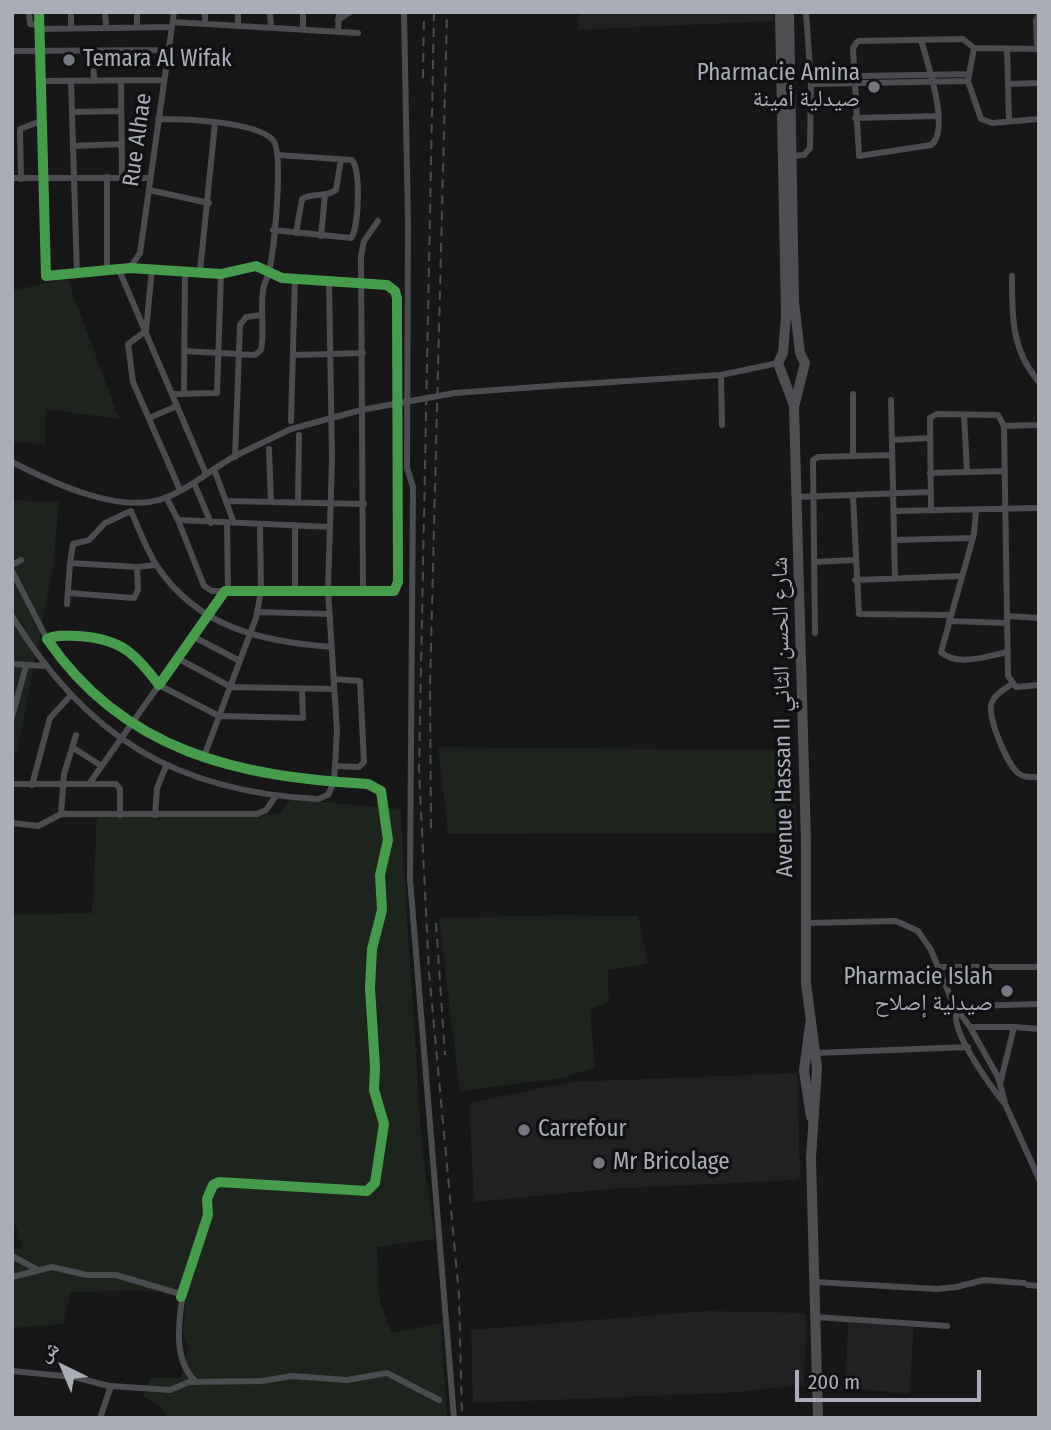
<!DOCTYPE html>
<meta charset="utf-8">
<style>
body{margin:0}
#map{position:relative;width:1051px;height:1430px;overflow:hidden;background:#171717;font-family:"Fira Sans Condensed","Noto Naskh Arabic",sans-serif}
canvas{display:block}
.frame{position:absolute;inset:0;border:14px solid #a8adb8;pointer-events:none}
.north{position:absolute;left:28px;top:1332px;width:70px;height:70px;-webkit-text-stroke:5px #111113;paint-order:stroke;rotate:317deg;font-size:19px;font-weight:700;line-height:28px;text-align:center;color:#a8adb8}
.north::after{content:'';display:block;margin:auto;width:24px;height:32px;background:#a8adb8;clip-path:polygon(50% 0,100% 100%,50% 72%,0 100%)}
.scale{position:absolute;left:795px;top:1370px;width:186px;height:32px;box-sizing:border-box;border:4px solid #a8adb8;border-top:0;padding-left:9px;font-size:21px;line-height:24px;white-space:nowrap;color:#a8adb8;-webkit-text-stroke:5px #111113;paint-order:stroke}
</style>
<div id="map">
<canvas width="1051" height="1430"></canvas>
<div class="frame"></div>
<div class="north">ش</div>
<div class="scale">200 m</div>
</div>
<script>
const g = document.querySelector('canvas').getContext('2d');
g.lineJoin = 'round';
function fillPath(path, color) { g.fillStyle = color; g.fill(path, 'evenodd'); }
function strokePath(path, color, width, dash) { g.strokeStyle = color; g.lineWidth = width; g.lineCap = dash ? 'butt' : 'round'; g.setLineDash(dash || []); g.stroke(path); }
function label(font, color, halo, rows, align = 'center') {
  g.font = font + ' "Fira Sans Condensed","Noto Naskh Arabic",sans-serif'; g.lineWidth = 7; g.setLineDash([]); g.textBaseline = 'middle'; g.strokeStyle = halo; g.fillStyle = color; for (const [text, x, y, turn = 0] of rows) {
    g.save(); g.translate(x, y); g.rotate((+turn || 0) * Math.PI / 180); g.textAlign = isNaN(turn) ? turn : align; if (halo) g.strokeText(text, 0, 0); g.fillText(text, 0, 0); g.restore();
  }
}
const built = new Path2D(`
 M579,12H773L774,21L577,30Z
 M797,1073L800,1177L796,1180L609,1189L474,1202L469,1103L571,1082Z
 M706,1311L806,1313L804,1385L726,1393L473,1403L471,1330Z
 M848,1323L914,1327L909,1394L845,1387Z`);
const green = new Path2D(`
 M67,278L119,419L45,409V444L12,442V291Z
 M12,500L59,502L53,568L17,753L12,751Z
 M438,747L793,750L797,833L448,834Z
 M290,799L400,809L422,1149L435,1239L377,1247L380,1303L392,1333L441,1323L447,1418H168L158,1404L143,1397L150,1378H181L188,1348L183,1332L187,1290L71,1292L63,1324L12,1328V1250L22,1248L12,1211V915L92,913L97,816L279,814Z
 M559,915L638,916L648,964L608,970L609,1001L590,1010L595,1067L563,1078L460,1091L439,918Z`);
const minor = new Path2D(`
 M29,12L30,24L39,25
 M39,12L46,276L130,268L221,274L256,266L282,278L387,285L395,291L397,298L398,582L394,591H225L159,685C135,653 121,639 79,636C68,636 57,634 47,639C124,752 239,777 368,784L381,791L388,840L380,875L382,910L372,949L370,988L375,1067L374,1090L384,1124L375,1183L367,1191L219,1182L213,1185L207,1199L208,1215L181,1297
 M71,12V28
 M105,12L106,27
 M137,12V27
 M238,12V25
 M270,12L271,26
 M404,12L408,224L407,468L413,487L410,879L454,1418
 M338,20L350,12
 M173,22L358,33
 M205,23V12
 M39,29L172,27
 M303,29V12
 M338,31L339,12
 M921,40C927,62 951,130 931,145L859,156L853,48L857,42L859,41L963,39L974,48L1039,49
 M974,48L968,81L981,119L992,123L1039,119
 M1007,49L1009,119
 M1037,49L1036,20L1039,15
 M93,50L94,81
 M12,51L168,50
 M811,77L968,74
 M40,81L164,80
 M71,81L77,275
 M121,81L122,177
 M811,84L968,81
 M1008,84L1039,83
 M72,112L121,111
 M855,118L939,116
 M158,119C184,119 255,121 273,140C284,152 274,251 269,271C268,278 263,284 263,291C260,311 265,331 261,350L255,355L184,351
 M73,146L122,144
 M790,156L804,155L810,148L811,84L806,12
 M107,177V271
 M12,178H150
 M21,179L20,129L41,121
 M149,190L209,203
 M273,230L351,238C359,227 361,170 352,160L278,155
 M296,233L302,199C313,192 325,198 336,190L341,159
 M321,236L325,195
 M130,268L140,253L174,12
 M152,269L146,331L128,344L133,382L180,490
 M119,270L206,474
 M200,272L215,123
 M1012,276C1012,315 1011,350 1039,382
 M294,355L363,353
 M721,375L722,425
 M550,386L721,375L778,363
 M172,394L217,393L221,274
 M184,394L185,272
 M891,400L895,578
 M964,415L967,471
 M149,418L177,406
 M291,421L295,278
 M1004,426L1039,425
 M892,440L929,438
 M269,449L271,502
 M853,456V394
 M235,457L240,325L246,317L262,315
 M12,462C53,483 120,515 165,498C192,488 213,467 239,454
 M214,469L234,523
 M930,473L1005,471
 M194,483L211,523
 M853,496L859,614L951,615
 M166,497L178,520L330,527
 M797,497L930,492
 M227,501L364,504
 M298,502L299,435
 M976,509L974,534L941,652C957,667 988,656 1008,652
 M931,510L930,418L937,414L998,415L1004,426L1008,676L1016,687L1039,685
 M893,511L1039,508
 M178,520L204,586L212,591H225
 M227,523L228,591
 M295,525V591
 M895,540L973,538
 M814,562L854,560
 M12,565L21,560
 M156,565L137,567L70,563L73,544L89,540L105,523L131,511C139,529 146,549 157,566C198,628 263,642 332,647
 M12,571L47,639
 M855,580L961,576
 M363,591L361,256L364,241L378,221
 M68,593L134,598L138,590L137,567
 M67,604L70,563
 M257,612L329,614
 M12,616C86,737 176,792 318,799L328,795L334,782L337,731L328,590L332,459L329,282
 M1007,616L1039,618
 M949,621L1007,623
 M815,633L813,460L818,457L892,455
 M194,637L240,661
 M179,659L231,687L334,689
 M12,664L45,666
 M334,679L360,681L364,762L359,767L336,766
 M1012,684C1005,689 995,694 992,702C986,715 1007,764 1018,773C1024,778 1031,777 1039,777
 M12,717L26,666
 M72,747L100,765
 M203,759L256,618L261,591L260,524
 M12,784H116L120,789V815
 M89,784L159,685L219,716L303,718L302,689
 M32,785L50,718L71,695
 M61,814L64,774L76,735
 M155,815L157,788L166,766
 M12,823L38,826L61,814H257L266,810L276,796
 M806,923L896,921L918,931L931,950L953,1003L970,1027L998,1077L1006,1106L1039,1179
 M938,967H1039
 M970,1027H1014L1000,1084
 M1014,1027L1039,1029
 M816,1053L968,1047
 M1005,1104C991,1087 953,1035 956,1014L971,1006L1039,1004
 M12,1256L36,1269
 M12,1277L52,1267L87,1275H116L177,1293L182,1300C178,1328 174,1361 196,1382
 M816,1282L937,1289L956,1287L984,1280L1024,1283
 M1028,1285L1039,1286
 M816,1317L947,1326
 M12,1371L74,1377L109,1386
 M100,1418L111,1386L170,1390L189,1382L262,1381L292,1376L347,1380L387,1373L439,1400`);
const primary = new Path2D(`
 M780,12L786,316L783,353L778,363L793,403
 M789,12L794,302L800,353L805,363L794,407L806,843V983L817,1068L811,1158L818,1418
 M810,1025L804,1071L811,1117`);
const rail = new Path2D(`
 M434,12L419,770L429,972L459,1295L462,1418
 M423,78L424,12
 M431,828L430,687L447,12
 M436,923L445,1055`);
const minorBridge = new Path2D(`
 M239,454L291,429L361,410L455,393L550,386`);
const cycleway = new Path2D(`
 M39,12L46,276L130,268L221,274L256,266L282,278L387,285L395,291L397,298L398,582L394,591H225L159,685C135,653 121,639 79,636C68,636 57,634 47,639C124,752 239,777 368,784L381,791L388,840L380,875L382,910L372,949L370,988L375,1067L374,1090L384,1124L375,1183L367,1191L219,1182L213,1185L207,1199L208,1215L181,1297`);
const markers = [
 [69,60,7,"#757880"],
 [874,87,7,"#757880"],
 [1007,991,7,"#757880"],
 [524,1130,7,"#757880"],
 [599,1163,7,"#757880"]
];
const poiNames = [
 ["Temara Al Wifak",83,60],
 ["Pharmacie Amina",860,74,"right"],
 ["صيدلية أمينة",860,100,"right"],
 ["Pharmacie Islah",993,978,"right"],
 ["صيدلية إصلاح",993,1004,"right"],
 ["Carrefour",538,1130],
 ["Mr Bricolage",613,1163]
];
const streetNames = [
 ["Rue Alhae",138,140,-82],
 ["Avenue Hassan II شارع الحسن الثاني",783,717,-91]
];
fillPath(built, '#212123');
fillPath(green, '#1d241e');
strokePath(minor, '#4b4c50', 6);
strokePath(primary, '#4d4f52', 10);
strokePath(rail, '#4b4c4f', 2, [9, 7]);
strokePath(minorBridge, '#4b4c50', 6);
strokePath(cycleway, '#469c4c', 10);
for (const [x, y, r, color] of markers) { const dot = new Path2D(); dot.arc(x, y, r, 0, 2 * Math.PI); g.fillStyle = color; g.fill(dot); strokePath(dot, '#111113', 2.5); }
label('23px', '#a8adb8', '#111113', poiNames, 'left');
label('23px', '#a8adb8', '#111113', streetNames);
</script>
